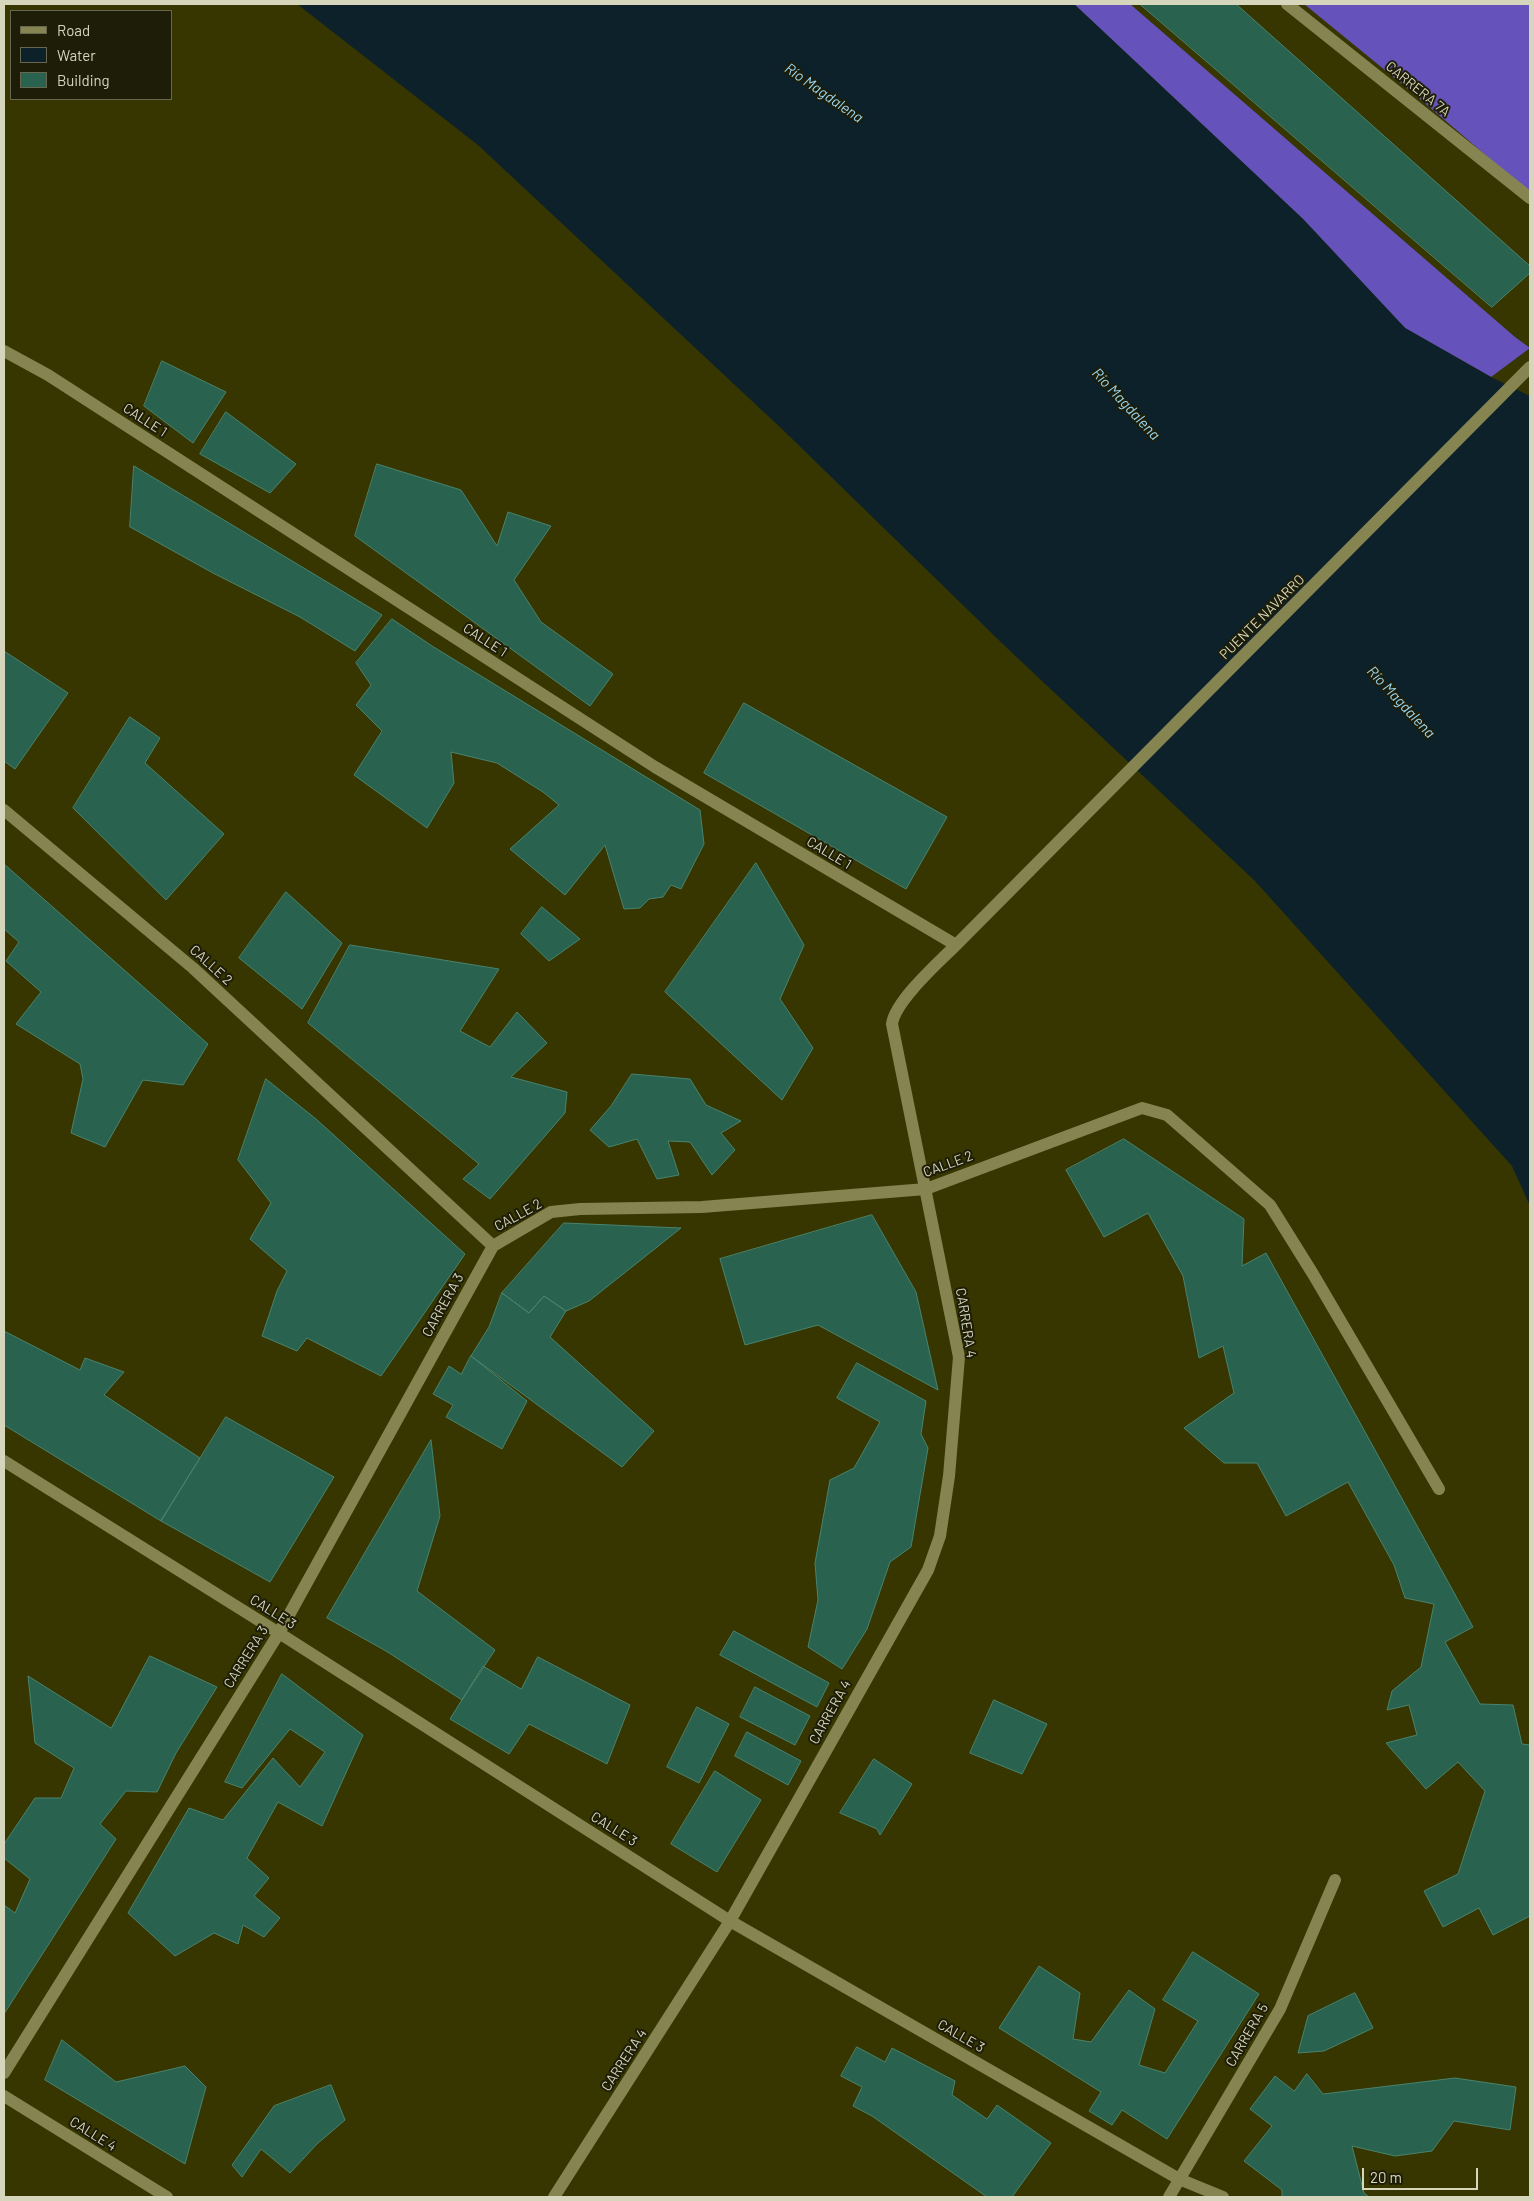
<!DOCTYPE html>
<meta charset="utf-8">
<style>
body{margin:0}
#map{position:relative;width:1534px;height:2201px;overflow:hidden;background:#373600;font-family:Barlow,sans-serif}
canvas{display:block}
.frame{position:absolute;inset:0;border:5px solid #d6d6bc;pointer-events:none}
.legend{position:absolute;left:10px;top:10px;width:162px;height:90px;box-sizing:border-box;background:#1d1d08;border:1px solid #676750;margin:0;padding:6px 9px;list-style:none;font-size:15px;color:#d6d6bc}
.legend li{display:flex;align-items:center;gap:10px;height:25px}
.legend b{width:25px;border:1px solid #676750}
.scale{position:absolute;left:1362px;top:2168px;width:116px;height:22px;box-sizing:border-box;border:2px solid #d6d6bc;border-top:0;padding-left:6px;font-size:15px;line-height:18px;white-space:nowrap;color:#d6d6bc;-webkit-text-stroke:4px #1d1d08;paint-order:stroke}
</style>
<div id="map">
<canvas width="1534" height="2201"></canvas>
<div class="frame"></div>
<ul class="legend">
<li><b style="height:6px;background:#868551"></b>Road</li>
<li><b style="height:14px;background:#0c212a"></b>Water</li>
<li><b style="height:14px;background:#29634f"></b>Building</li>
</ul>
<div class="scale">20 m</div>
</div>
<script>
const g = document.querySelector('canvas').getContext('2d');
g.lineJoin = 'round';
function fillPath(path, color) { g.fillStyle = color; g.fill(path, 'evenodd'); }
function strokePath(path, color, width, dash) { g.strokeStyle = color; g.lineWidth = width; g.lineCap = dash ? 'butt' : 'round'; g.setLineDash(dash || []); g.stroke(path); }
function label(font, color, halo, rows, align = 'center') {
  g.font = font + ' Barlow,sans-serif'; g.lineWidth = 4; g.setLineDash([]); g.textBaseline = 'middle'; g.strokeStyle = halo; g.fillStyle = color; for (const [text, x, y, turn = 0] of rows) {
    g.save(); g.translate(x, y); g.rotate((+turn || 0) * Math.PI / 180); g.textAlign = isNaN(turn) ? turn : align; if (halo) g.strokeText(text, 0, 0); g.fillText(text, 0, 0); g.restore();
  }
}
const forest = new Path2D(`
 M1074,4H1130L1515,337L1530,348L1491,377L1405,328L1303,219Z
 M1304,4H1530V193L1413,93Z`);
const water = new Path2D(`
 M297,4H1074L1303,219L1405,328L1491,377L1530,396V1206L1512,1166L1255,881L1008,649L782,429L478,145Z`);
const building = new Path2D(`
 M1140,4H1236L1530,266V273L1492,307Z
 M162,361L226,392L193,443L144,406Z
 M226,412L296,464L270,493L200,454Z
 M377,464L461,490L497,546L508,512L551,526L514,580L541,622L613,674L590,706L355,536Z
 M134,466L382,615L355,651L300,617L213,573L130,527Z
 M392,619L432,646L700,810L704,844L681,889L671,885L663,897L649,899L640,908L624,909L605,845L565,895L510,849L559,805L543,792L497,763L451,752L454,783L427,828L354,775L382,731L356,705L371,685L356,663Z
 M4,651L68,693L15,769L4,761Z
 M744,703L947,817L906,889L704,773Z
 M130,717L160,738L145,763L224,834L166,900L73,808Z
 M756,863L804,945L780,999L813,1048L782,1100L665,992Z
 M4,864L208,1044L183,1085L143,1080L105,1147L71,1133L83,1079L80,1064L16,1024L41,992L6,961L19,942L4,929Z
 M286,892L342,943L302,1009L239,958Z
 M542,907L580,939L549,961L521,934Z
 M350,945L499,969L460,1031L490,1047L517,1012L547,1043L511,1077L567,1092L565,1113L490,1199L463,1179L479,1164L308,1023Z
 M632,1074L690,1079L706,1105L741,1121L721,1133L735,1150L712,1175L690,1142L668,1141L679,1175L657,1179L637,1139L609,1147L590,1130L611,1106Z
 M266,1079L316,1119L465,1254L381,1376L307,1338L297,1351L262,1336L277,1291L287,1271L250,1239L271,1203L238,1160Z
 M1124,1139L1244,1219L1242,1266L1266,1253L1473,1627L1445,1642L1480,1704L1513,1705L1522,1744L1530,1745V1916L1493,1935L1479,1908L1443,1927L1424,1891L1458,1874L1485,1791L1458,1762L1426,1789L1386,1743L1417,1735L1409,1705L1387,1710L1392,1691L1421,1667L1434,1604L1405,1598L1394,1565L1348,1482L1286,1516L1257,1463H1224L1184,1428L1234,1393L1223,1346L1199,1358L1183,1276L1148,1213L1104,1237L1066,1170Z
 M872,1215L916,1292L938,1390L818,1325L745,1345L720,1259Z
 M564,1223L681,1228L589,1301L566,1311L544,1296L529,1313L502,1293Z
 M502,1293L529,1313L544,1296L566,1311L550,1337L654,1431L622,1467L471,1356L489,1327Z
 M4,1331L80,1370L85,1358L124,1372L104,1395L200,1458L161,1521L4,1425Z
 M471,1356L527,1401L502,1449L446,1417L453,1405L433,1394L449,1366L461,1374Z
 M857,1363L926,1401L921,1434L928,1448L911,1547L890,1562L867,1629L842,1669L808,1647L818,1600L815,1563L830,1480L854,1468L880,1422L837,1398Z
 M226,1417L334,1477L270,1582L161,1521Z
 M431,1440L440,1516L417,1591L495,1650L462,1700L386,1651L327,1618Z
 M734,1631L829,1683L817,1707L720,1655Z
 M150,1656L217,1687L176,1753L157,1792L126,1791L100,1824L116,1839L4,2014V1905L15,1913L30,1879L4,1858V1844L35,1798H61L74,1768L35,1743L28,1676L111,1728Z
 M538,1657L630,1705L607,1764L529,1724L509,1754L450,1719L483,1666L521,1689Z
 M282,1674L363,1735L322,1826L278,1802L247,1858L269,1878L254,1896L280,1918L264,1937L243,1925L238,1944L214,1933L175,1956L128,1913L189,1808L223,1820L273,1758L300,1787L325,1752L290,1729L242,1788L225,1782Z
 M755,1687L810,1716L795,1745L740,1717Z
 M994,1700L1047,1724L1022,1774L970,1753Z
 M697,1707L729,1724L699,1783L667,1767Z
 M747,1732L801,1761L788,1785L735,1756Z
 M874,1759L912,1784L880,1835L877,1829L840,1813Z
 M715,1771L761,1800L717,1872L671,1844Z
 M1193,1952L1259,1994L1167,2139L1122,2110L1112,2125L1089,2111L1101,2092L999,2028L1039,1966L1080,1993L1073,2039L1091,2042L1129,1990L1155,2009L1139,2065L1165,2073L1198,2021L1163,2000Z
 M1355,1993L1373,2028L1324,2051L1298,2053L1308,2016Z
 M62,2040L116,2082L185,2066L206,2087L185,2164L45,2080Z
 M857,2047L885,2062L892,2048L955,2081L952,2095L987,2119L997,2105L1051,2143L1012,2197H987L872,2116L853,2106L862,2087L841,2076Z
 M1307,2074L1323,2094L1455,2078L1516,2087L1510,2130L1454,2121L1432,2151L1395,2156L1352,2146L1364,2193L1369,2197H1282V2190L1244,2161L1272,2126L1250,2109L1275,2076L1294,2091Z
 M331,2085L345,2120L317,2144L290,2173L261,2149L242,2177L232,2165L274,2106Z`);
const minor = new Path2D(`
 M1287,4L1530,198
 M4,351L48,375L655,767L956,945
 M4,810L193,968L493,1246
 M493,1246L551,1212L580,1209L702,1207L926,1189L1142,1108L1167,1115L1270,1205L1313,1274L1439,1489
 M4,1461L279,1633L730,1921L1179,2179L1223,2197
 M4,2073L279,1633L493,1246
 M4,2096L167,2197
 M554,2197L730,1921L928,1570L940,1536L949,1476L959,1357L892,1024C895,1001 939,962 956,945L1530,367
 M1169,2197L1280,2009L1335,1880`);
const streetNames = [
 ["CARRERA 7A",1418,89,39],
 ["CALLE 1",145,420,33],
 ["PUENTE NAVARRO",1262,617,-45],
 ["CALLE 1",485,640,33],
 ["CALLE 1",829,853,31],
 ["CALLE 2",211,965,42],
 ["CALLE 2",948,1164,-20],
 ["CALLE 2",518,1215,-29],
 ["CARRERA 3",443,1305,-61],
 ["CARRERA 4",966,1323,81],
 ["CALLE 3",273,1612,32],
 ["CARRERA 3",246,1657,-58],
 ["CARRERA 4",830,1712,-61],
 ["CALLE 3",614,1829,32],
 ["CARRERA 5",1247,2035,-60],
 ["CALLE 3",961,2036,30],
 ["CARRERA 4",624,2060,-57],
 ["CALLE 4",93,2134,32]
];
const waterNames = [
 ["Río Magdalena",824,93,35],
 ["Río Magdalena",1126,404,47],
 ["Río Magdalena",1401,702,47]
];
fillPath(forest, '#6552bb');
fillPath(water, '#0c212a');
fillPath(building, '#29634f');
strokePath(building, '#49836d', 1);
strokePath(minor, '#868551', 12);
label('14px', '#d6d6bc', '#1d1d08', streetNames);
label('italic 15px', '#97d6f3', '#1d1d08', waterNames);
</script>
